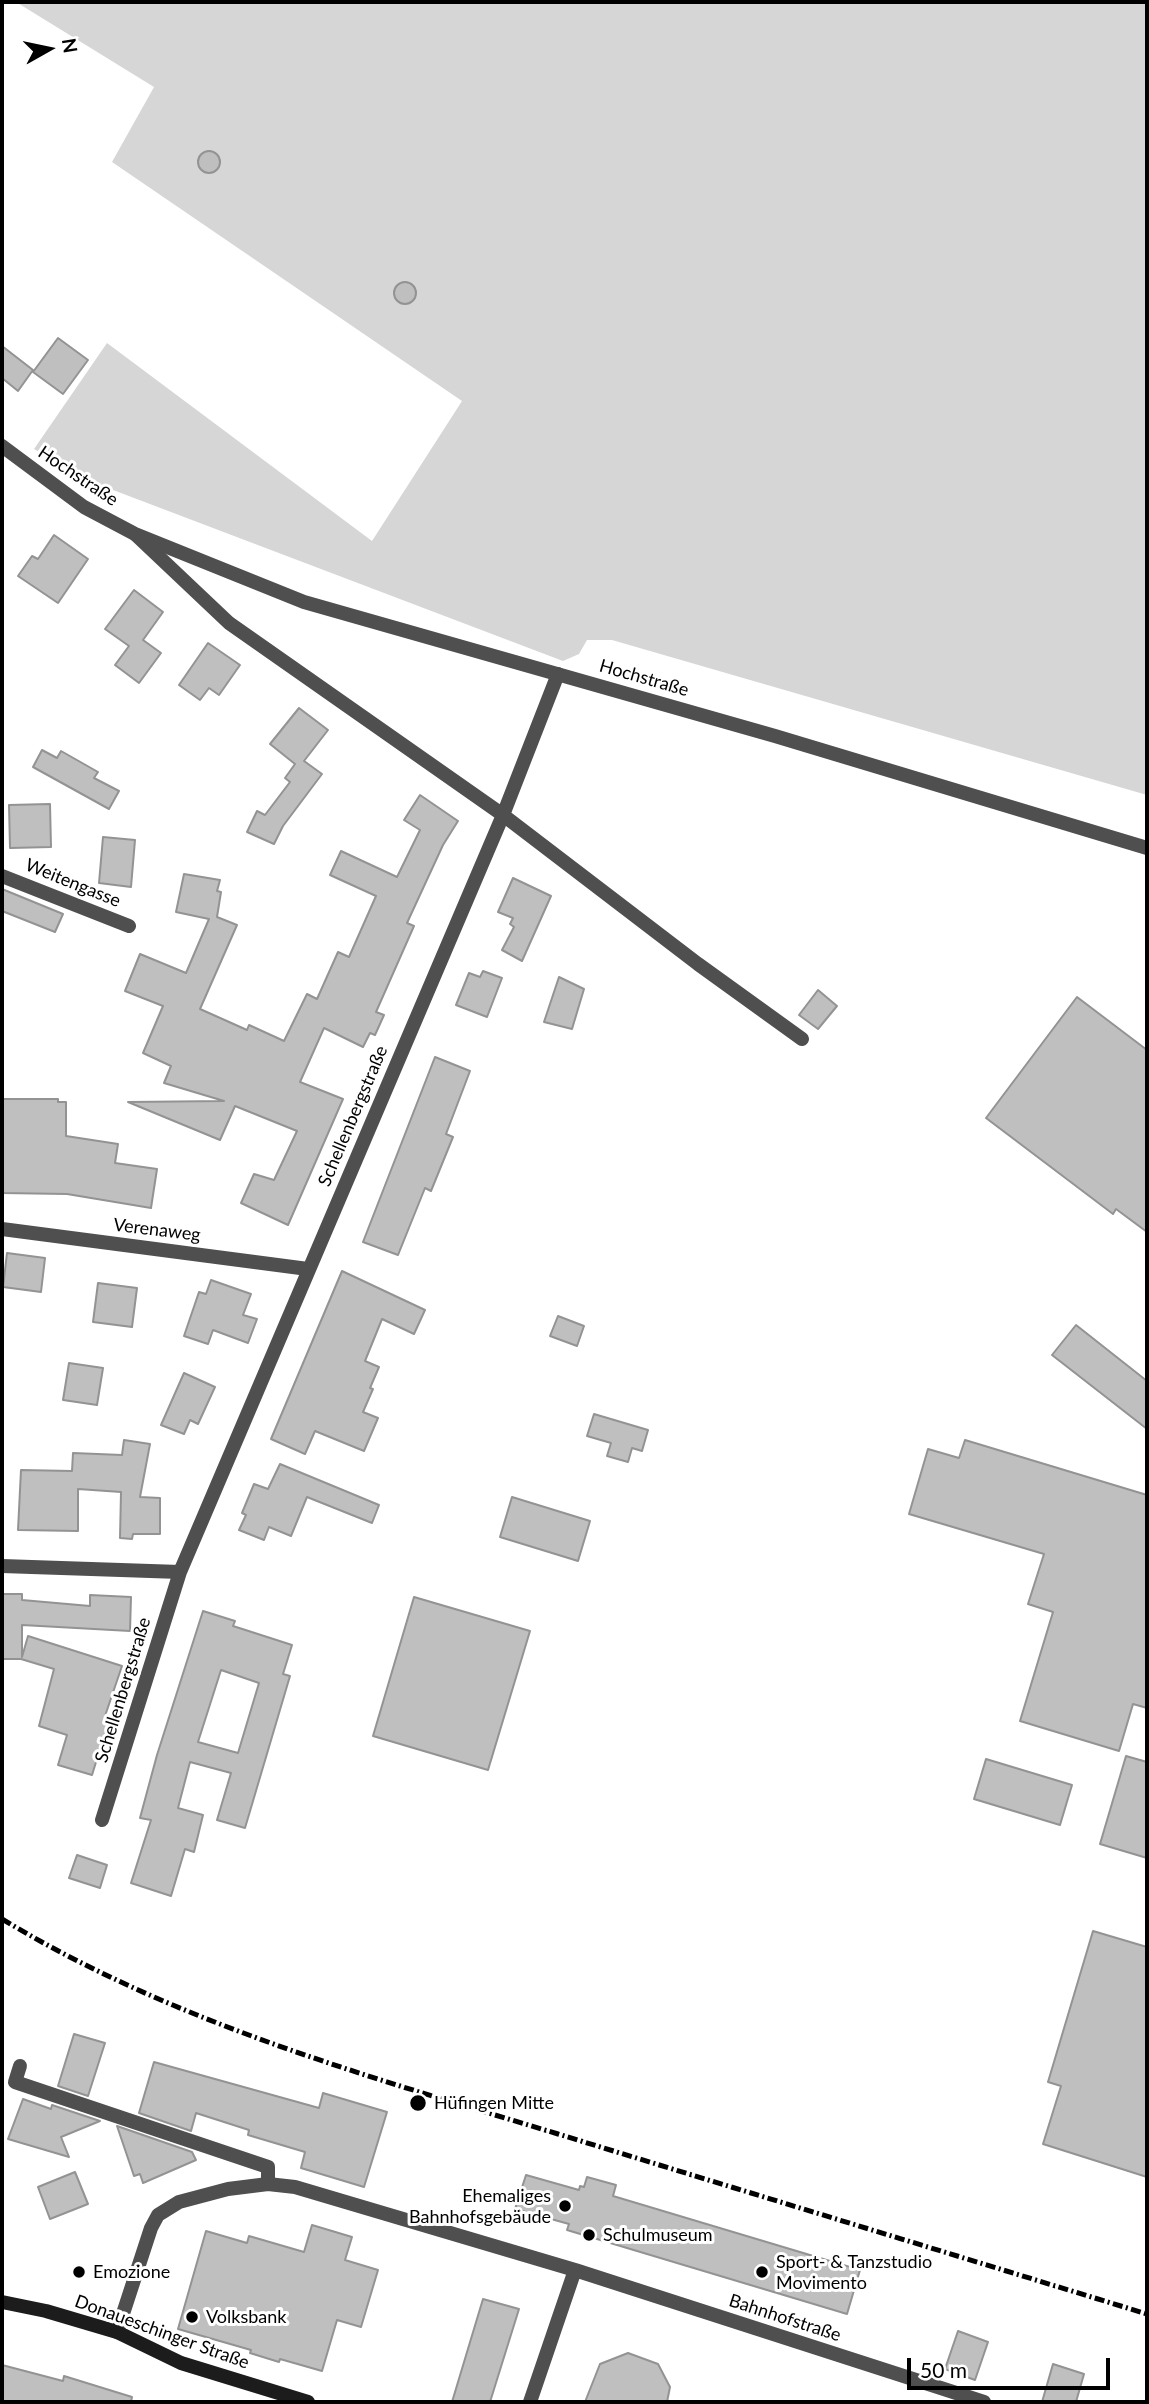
<!DOCTYPE html>
<meta charset="utf-8">
<style>
body{margin:0}
#map{position:relative;width:1149px;height:2404px;overflow:hidden;background:#fff;font-family:Lato,sans-serif}
canvas{display:block}
.frame{position:absolute;inset:0;border:4px solid #000;pointer-events:none}
.north{position:absolute;left:14px;top:14px;width:70px;height:70px;-webkit-text-stroke:5px #fff;paint-order:stroke;rotate:81deg;font-size:19px;font-weight:700;line-height:28px;text-align:center;color:#000}
.north::after{content:'';display:block;margin:auto;width:24px;height:32px;background:#000;clip-path:polygon(50% 0,100% 100%,50% 72%,0 100%)}
.scale{position:absolute;left:907px;top:2358px;width:203px;height:32px;box-sizing:border-box;border:4px solid #000;border-top:0;padding-left:9px;font-size:21px;line-height:24px;white-space:nowrap;color:#000;-webkit-text-stroke:5px #fff;paint-order:stroke}
</style>
<div id="map">
<canvas width="1149" height="2404"></canvas>
<div class="frame"></div>
<div class="north">N</div>
<div class="scale">50 m</div>
</div>
<script>
const g = document.querySelector('canvas').getContext('2d');
g.lineJoin = 'round';
function fillPath(path, color) { g.fillStyle = color; g.fill(path, 'evenodd'); }
function strokePath(path, color, width, dash) { g.strokeStyle = color; g.lineWidth = width; g.lineCap = dash ? 'butt' : 'round'; g.setLineDash(dash || []); g.stroke(path); }
function label(font, color, halo, rows, align = 'center') {
  g.font = font + ' Lato,sans-serif'; g.lineWidth = 6; g.setLineDash([]); g.textBaseline = 'middle'; g.strokeStyle = halo; g.fillStyle = color; for (const [text, x, y, turn = 0] of rows) {
    g.save(); g.translate(x, y); g.rotate((+turn || 0) * Math.PI / 180); g.textAlign = isNaN(turn) ? turn : align; if (halo) g.strokeText(text, 0, 0); g.fillText(text, 0, 0); g.restore();
  }
}
const green = new Path2D(`
 M16,2H1147V795L612,640H587L579,654L563,661L92,482L34,449L107,343L372,541L462,401L112,162L154,87Z`);
const building = new Path2D(`
 M198 162a11 11 0 1 1 22 0a11 11 0 1 1-22 0Z
 M394 293a11 11 0 1 1 22 0a11 11 0 1 1-22 0Z
 M58,338L88,360L63,394L33,372Z
 M2,346L33,370L18,391L2,378Z
 M54,535L88,559L58,603L18,576L32,556L38,559Z
 M134,590L163,612L143,640L161,653L139,683L115,665L129,646L105,629Z
 M208,643L240,665L219,695L209,688L200,700L179,685Z
 M299,708L328,730L304,761L322,774L283,826L274,844L247,832L257,811L265,815L290,782L285,778L295,764L270,744Z
 M42,750L57,758L61,751L98,772L94,778L119,791L109,809L33,767Z
 M420,795L458,821L443,845L407,923L414,926L376,1012L384,1015L375,1035L370,1033L363,1047L324,1028L300,1082L343,1099L288,1225L241,1203L254,1174L274,1180L297,1131L235,1106L220,1140L128,1102L224,1101L164,1083L171,1066L143,1053L163,1006L125,991L140,954L186,973L209,919L176,912L184,874L220,880L217,891L221,892L217,917L237,925L200,1009L247,1030L249,1025L284,1041L307,994L317,999L338,952L349,957L376,896L330,875L341,851L397,877L420,830L404,820Z
 M50,804L51,847L10,848L9,805Z
 M103,837L135,840L131,887L99,883Z
 M513,878L551,896L522,961L502,950L514,927L510,924L513,918L498,912Z
 M2,889L63,914L55,932L2,911Z
 M483,971L502,978L487,1017L456,1005L469,973L480,977Z
 M559,977L584,989L572,1029L544,1022Z
 M818,990L837,1006L818,1029L799,1015Z
 M1077,997L1147,1050V1232L1116,1209L1113,1214L986,1118Z
 M435,1057L470,1071L446,1134L453,1137L431,1191L425,1188L398,1255L363,1242Z
 M2,1099H58V1102H66V1136L118,1144L115,1163L157,1169L151,1208L67,1194L2,1193Z
 M7,1253L45,1258L41,1292L3,1287Z
 M342,1271L425,1310L414,1334L382,1319L365,1361L379,1367L370,1388L373,1389L363,1412L378,1418L364,1451L315,1431L305,1454L271,1439Z
 M211,1280L251,1294L243,1315L257,1319L248,1343L213,1330L208,1344L184,1336L199,1292L206,1294Z
 M98,1283L137,1288L132,1327L93,1322Z
 M558,1316L584,1326L577,1346L550,1336Z
 M1076,1325L1147,1381V1429L1052,1355Z
 M69,1363L103,1368L97,1405L63,1400Z
 M184,1373L215,1387L198,1424L190,1420L184,1434L161,1425Z
 M594,1414L648,1430L642,1451L632,1448L628,1462L607,1456L611,1443L587,1436Z
 M124,1440L150,1444L140,1497L160,1498V1534H133L132,1539L120,1538L121,1492L78,1489V1531L18,1530L21,1470L72,1471L73,1453L122,1455Z
 M965,1440L1147,1495V1708L1133,1704L1119,1751L1020,1721L1053,1612L1028,1604L1044,1554L909,1514L928,1449L959,1458Z
 M280,1464L379,1505L372,1523L307,1497L291,1536L269,1527L264,1540L239,1530L246,1515L242,1513L254,1484L268,1489Z
 M512,1497L590,1521L578,1561L500,1537Z
 M2,1594H22V1600L90,1606V1595L131,1597L130,1631L22,1625V1657L28,1636L122,1666L105,1716L110,1717L92,1775L58,1765L67,1735L39,1726L54,1669L21,1659H2Z
 M414,1597L530,1631L488,1770L373,1736Z
 M203,1611L235,1621L233,1626L292,1645L283,1674L290,1676L245,1828L217,1820L231,1773L190,1762L178,1808L203,1815L194,1852L185,1849L171,1896L131,1883L151,1820L140,1818L157,1755ZM221,1670L259,1683L238,1753L198,1742Z
 M1126,1756L1147,1762V1858L1100,1844Z
 M986,1759L1072,1785L1060,1825L974,1799Z
 M77,1855L107,1865L100,1888L69,1878Z
 M1093,1931L1147,1947V2177L1043,2144L1061,2086L1048,2082Z
 M74,2034L105,2043L88,2096L58,2086Z
 M154,2062L319,2108L323,2093L387,2112L364,2187L301,2168L305,2152L248,2135L249,2130L196,2113L191,2131L139,2113Z
 M23,2099L51,2109L52,2105L100,2121L61,2137L69,2157L8,2139Z
 M117,2126L192,2152L196,2160L143,2183L140,2174L134,2176Z
 M75,2172L88,2204L50,2219L38,2187Z
 M526,2175L579,2190L580,2186L584,2187L587,2177L616,2185L613,2196L860,2270L847,2314L567,2230L569,2224L515,2209Z
 M312,2225L352,2237L345,2260L378,2270L361,2327L337,2320L322,2371L280,2359L279,2362L250,2353L251,2350L178,2329L206,2231L247,2243L249,2236L304,2252Z
 M483,2299L519,2309L490,2402H452Z
 M958,2331L988,2342L975,2380L945,2369Z
 M628,2353L658,2364L670,2387L667,2402H585L600,2364Z
 M1053,2364L1084,2374L1076,2402H1042Z
 M2,2365L63,2381L64,2376L132,2397L131,2402H2Z`);
const service = new Path2D(`
 M20,2066L15,2082L268,2167V2184`);
const minor = new Path2D(`
 M136,535L229,623L503,815L698,964L802,1039
 M2,876L129,926
 M2,1229L308,1269
 M2,1566L180,1572
 M102,1820L180,1572L503,815L558,674
 M117,2332L151,2228L158,2215L179,2202L228,2189L268,2184L295,2187L575,2270L984,2402
 M530,2402L575,2270`);
const tertiary = new Path2D(`
 M2,446L84,507L135,534L304,602L775,736L1147,848`);
const secondary = new Path2D(`
 M2,2302L46,2311L117,2332L181,2363L308,2402`);
const rail = new Path2D(`
 M2,1919C174,2023 367,2076 558,2134C754,2194 951,2254 1147,2314`);
const markers = [
 [418,2103,9,"#000"],
 [565,2206,7,"#000"],
 [589,2235,7,"#000"],
 [79,2272,7,"#000"],
 [762,2272,7,"#000"],
 [192,2317,7,"#000"]
];
const streetNames = [
 ["Hochstraße",78,476,34],
 ["Hochstraße",644,678,16],
 ["Weitengasse",73,883,22],
 ["Schellenbergstraße",353,1116,-67],
 ["Verenaweg",157,1230,7],
 ["Schellenbergstraße",123,1690,-73],
 ["Bahnhofstraße",785,2318,18],
 ["Donaueschinger Straße",162,2332,20]
];
const poiNames = [
 ["Hüfingen Mitte",434,2103],
 ["Ehemaliges",551,2196,"right"],
 ["Bahnhofsgebäude",551,2217,"right"],
 ["Schulmuseum",603,2235],
 ["Sport- & Tanzstudio",776,2262],
 ["Movimento",776,2283],
 ["Emozione",93,2272],
 ["Volksbank",206,2317]
];
fillPath(green, '#d6d6d6');
fillPath(building, '#bfbfbf');
strokePath(building, '#939393', 2);
strokePath(service, '#4f4f4f', 14);
strokePath(minor, '#4f4f4f', 14);
strokePath(tertiary, '#4f4f4f', 14);
strokePath(secondary, '#1c1c1c', 14);
strokePath(rail, '#000', 5, [10, 3.5, 2, 3.5]);
for (const [x, y, r, color] of markers) { const dot = new Path2D(); dot.arc(x, y, r, 0, 2 * Math.PI); g.fillStyle = color; g.fill(dot); strokePath(dot, '#fff', 2.5); }
label('18px', '#000', '#fff', streetNames);
label('18px', '#000', '#fff', poiNames, 'left');
</script>
